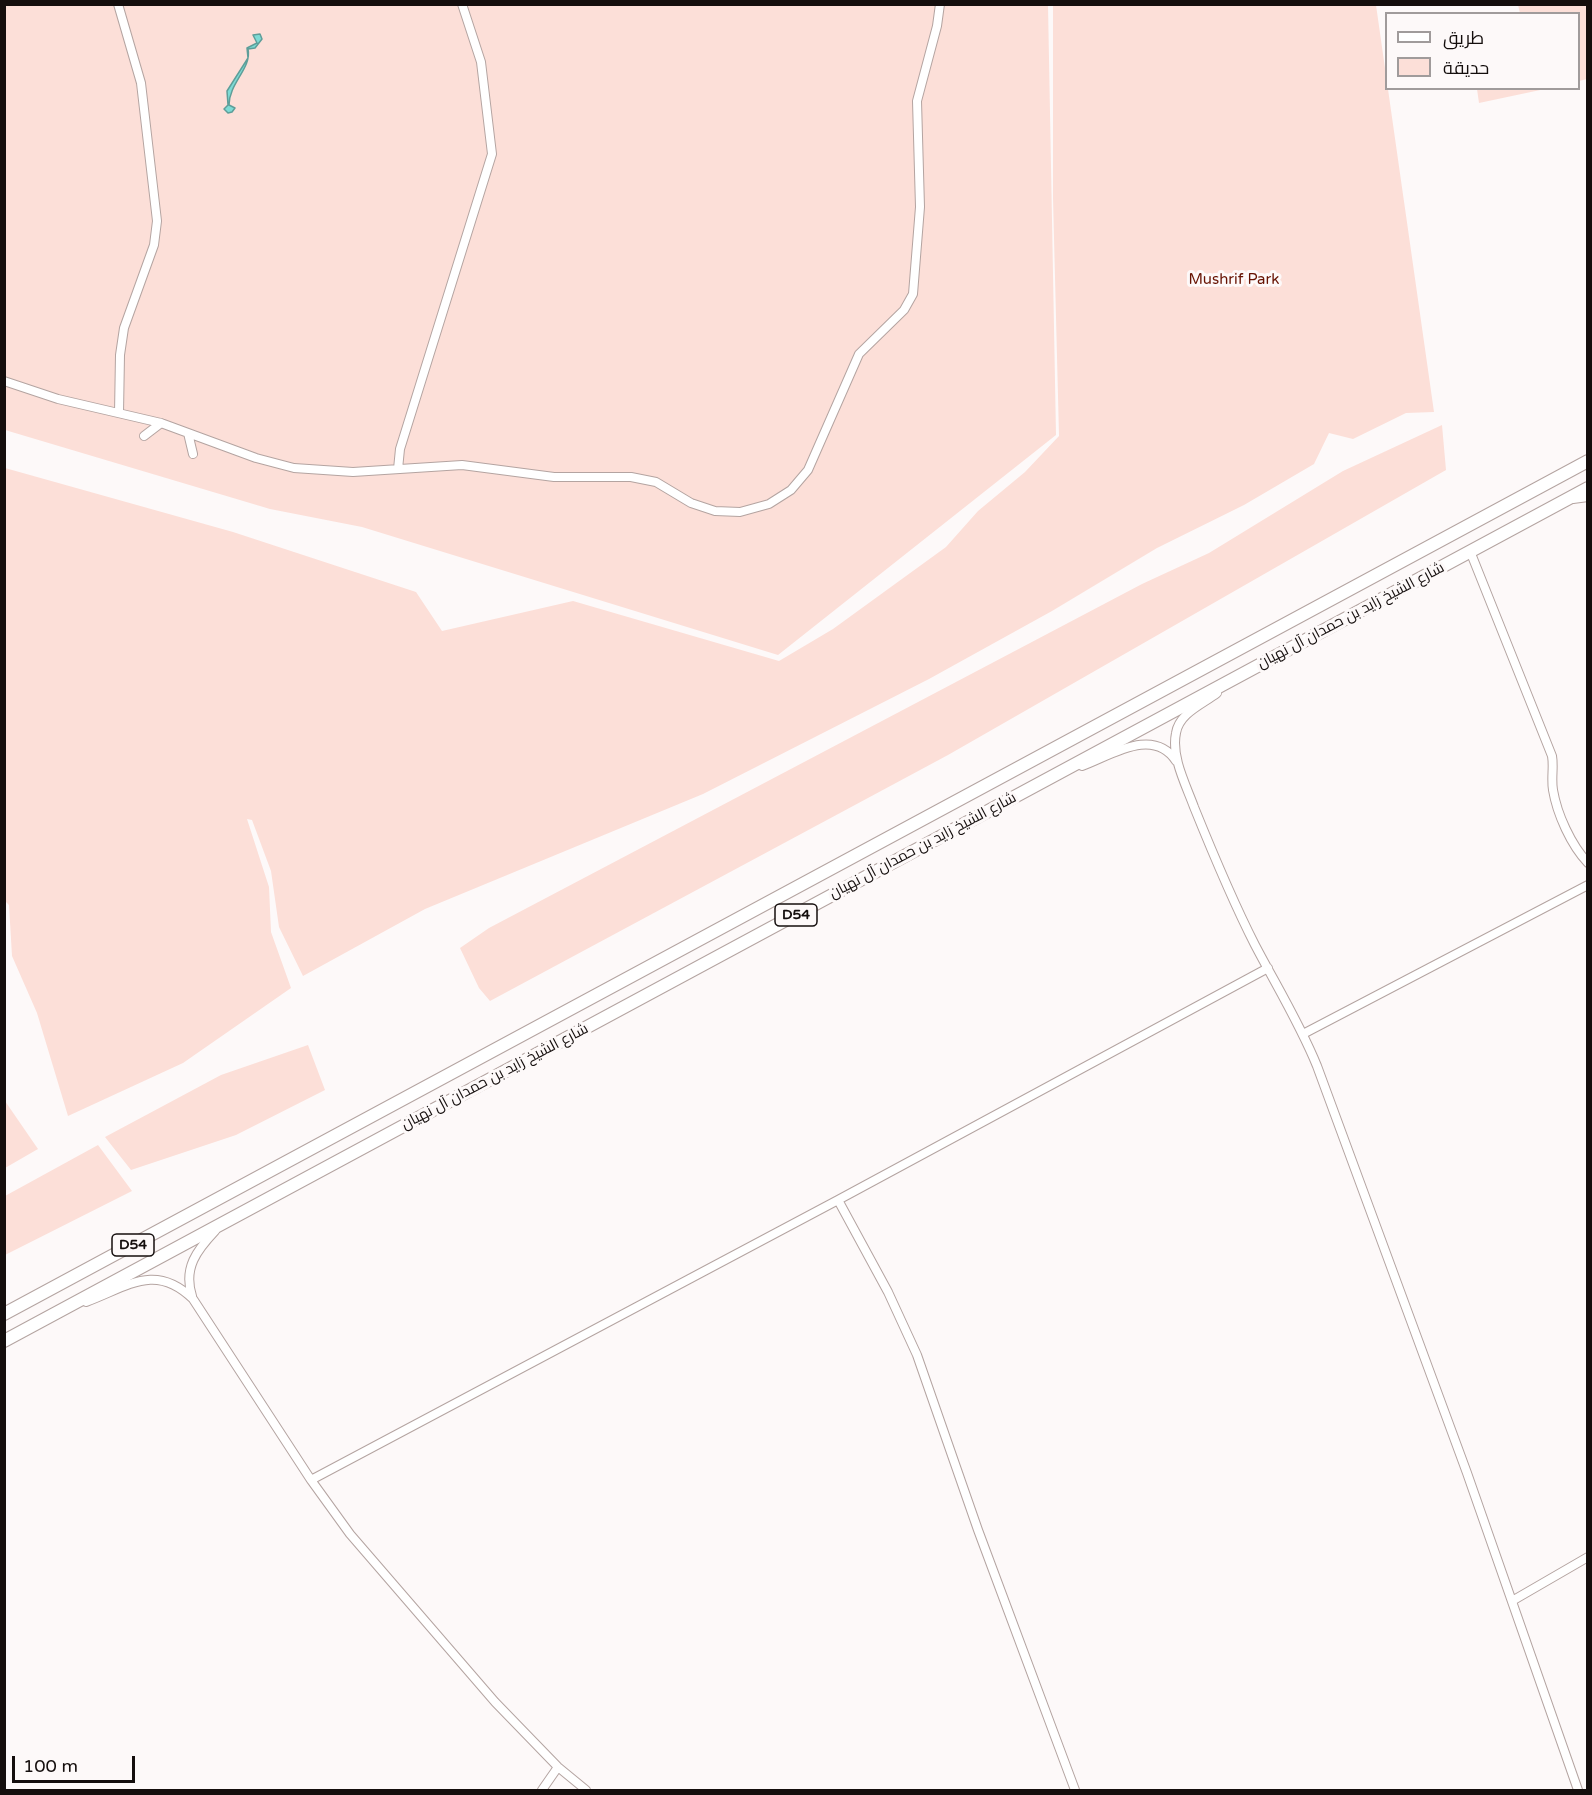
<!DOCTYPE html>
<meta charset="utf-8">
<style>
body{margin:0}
#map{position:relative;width:1592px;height:1795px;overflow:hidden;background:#fdf9f9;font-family:"Varela Round",Cairo,sans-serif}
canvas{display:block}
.frame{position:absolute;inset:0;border:6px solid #140e0d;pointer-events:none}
.legend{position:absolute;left:1385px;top:12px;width:195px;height:78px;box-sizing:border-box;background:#fdf9f9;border:2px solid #a09b9b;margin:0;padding:8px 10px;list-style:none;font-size:18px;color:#140e0d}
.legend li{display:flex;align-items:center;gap:12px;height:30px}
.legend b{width:30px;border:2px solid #a09b9b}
.scale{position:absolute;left:12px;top:1756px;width:123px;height:27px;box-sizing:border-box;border:3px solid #140e0d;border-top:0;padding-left:8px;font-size:18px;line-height:21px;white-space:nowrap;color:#140e0d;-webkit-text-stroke:4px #fdf9f9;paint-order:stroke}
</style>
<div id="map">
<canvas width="1592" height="1795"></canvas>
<div class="frame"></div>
<ul class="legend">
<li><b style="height:8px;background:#fff"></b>طريق</li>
<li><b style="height:16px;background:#fcdfd8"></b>حديقة</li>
</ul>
<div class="scale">100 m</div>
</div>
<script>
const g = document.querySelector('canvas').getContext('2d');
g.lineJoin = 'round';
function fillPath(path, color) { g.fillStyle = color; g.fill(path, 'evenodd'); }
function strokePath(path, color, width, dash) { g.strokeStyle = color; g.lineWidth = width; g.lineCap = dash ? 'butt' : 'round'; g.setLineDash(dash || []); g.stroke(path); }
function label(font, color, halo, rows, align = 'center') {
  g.font = font + ' "Varela Round",Cairo,sans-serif'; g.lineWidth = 6; g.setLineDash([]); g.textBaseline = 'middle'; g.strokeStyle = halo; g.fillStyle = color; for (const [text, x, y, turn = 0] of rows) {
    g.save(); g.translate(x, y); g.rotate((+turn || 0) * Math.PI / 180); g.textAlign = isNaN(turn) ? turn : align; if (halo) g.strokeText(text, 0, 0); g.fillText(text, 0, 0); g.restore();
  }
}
const green = new Path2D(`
 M4,5H1048L1056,435L778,655L362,527L270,509L5,430Z
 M1053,5H1376L1434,412L1406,413L1353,439L1329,433L1314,464L1244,505L1157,548L1052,611L929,679L703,794L425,909L303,976L279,927L271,871L252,820L247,819L269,887L271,932L291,988L183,1063L68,1116L37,1013L12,956L9,905L5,901V468L233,532L416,592L442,631L573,601L779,661L833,629L946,547L978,511L1025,472L1059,436L1053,198Z
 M1518,5H1587V79L1579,81L1578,14L1520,13Z
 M1477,89V88L1545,89L1479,103Z
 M1442,425L1446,470L948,755L490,1001L479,988L460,948L489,928L1142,584L1209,553L1343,471Z
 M308,1045L325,1090L236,1135L131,1170L105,1137L221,1075Z
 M5,1101L38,1149L5,1168H4Z
 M98,1145L132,1191L5,1255V1196Z`);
const water = new Path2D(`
 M260,34L262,39L255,48L248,49C252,68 229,83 229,105L235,108L232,112L228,113L224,109L228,105L227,91L248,58L247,48L257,43L253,35Z`);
const minor = new Path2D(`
 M118,4L141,83L157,221L154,245L124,328L120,355L119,413
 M4,381L58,399L161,423L256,458L294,468L353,472L462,465L554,477H631L656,482L691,503L715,511L740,512L769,504L791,490L808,470L859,354L904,310L913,294L920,207L917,101L937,26L940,4
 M188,433L193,454
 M144,436L161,423
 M398,469L400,449L492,154L481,62L462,4
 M1573,499L1588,497
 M1470,551L1552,756C1554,767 1551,778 1553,790C1557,814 1571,845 1588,863
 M1217,693C1203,704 1179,713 1176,733C1171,757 1186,785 1194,807C1213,854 1232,900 1255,945C1276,985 1300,1024 1317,1066L1467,1473L1578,1790
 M1082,766C1110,756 1153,726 1176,761
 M1303,1034L1588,885
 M838,1200L888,1292L917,1355L978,1530L1075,1790
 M192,1296C183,1268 197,1250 215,1231
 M86,1302C127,1287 155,1262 193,1299L311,1480L350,1534L495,1702L558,1767L586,1790
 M311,1480L838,1200L1268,968
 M1512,1601L1588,1557
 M542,1790L558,1767`);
const highway = new Path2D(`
 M4,1314L1588,461
 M4,1341L1588,488`);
const shields = [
 [796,915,42],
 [133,1245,42]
];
const shieldNames = [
 ["D54",796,915],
 ["D54",133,1245]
];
const parkNames = [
 ["Mushrif Park",1234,280]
];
const streetNames = [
 ["شارع الشيخ زايد بن حمدان آل نهيان",1351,616,-28],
 ["شارع الشيخ زايد بن حمدان آل نهيان",923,846,-28],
 ["شارع الشيخ زايد بن حمدان آل نهيان",495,1077,-28]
];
fillPath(green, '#fcdfd8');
fillPath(water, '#7ddbd5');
strokePath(water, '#5e9e99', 1.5);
strokePath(minor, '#b4a4a1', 10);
strokePath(highway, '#b4a4a1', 14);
strokePath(minor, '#fff', 8);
strokePath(highway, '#fff', 12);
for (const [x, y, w] of shields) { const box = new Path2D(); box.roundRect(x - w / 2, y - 11, w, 22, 4.5); g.fillStyle = '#fdf9f9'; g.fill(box); strokePath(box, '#140e0d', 1.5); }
label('bold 14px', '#140e0d', null, shieldNames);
label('15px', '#661202', '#fdf9f9', parkNames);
label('15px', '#140e0d', '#fdf9f9', streetNames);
</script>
